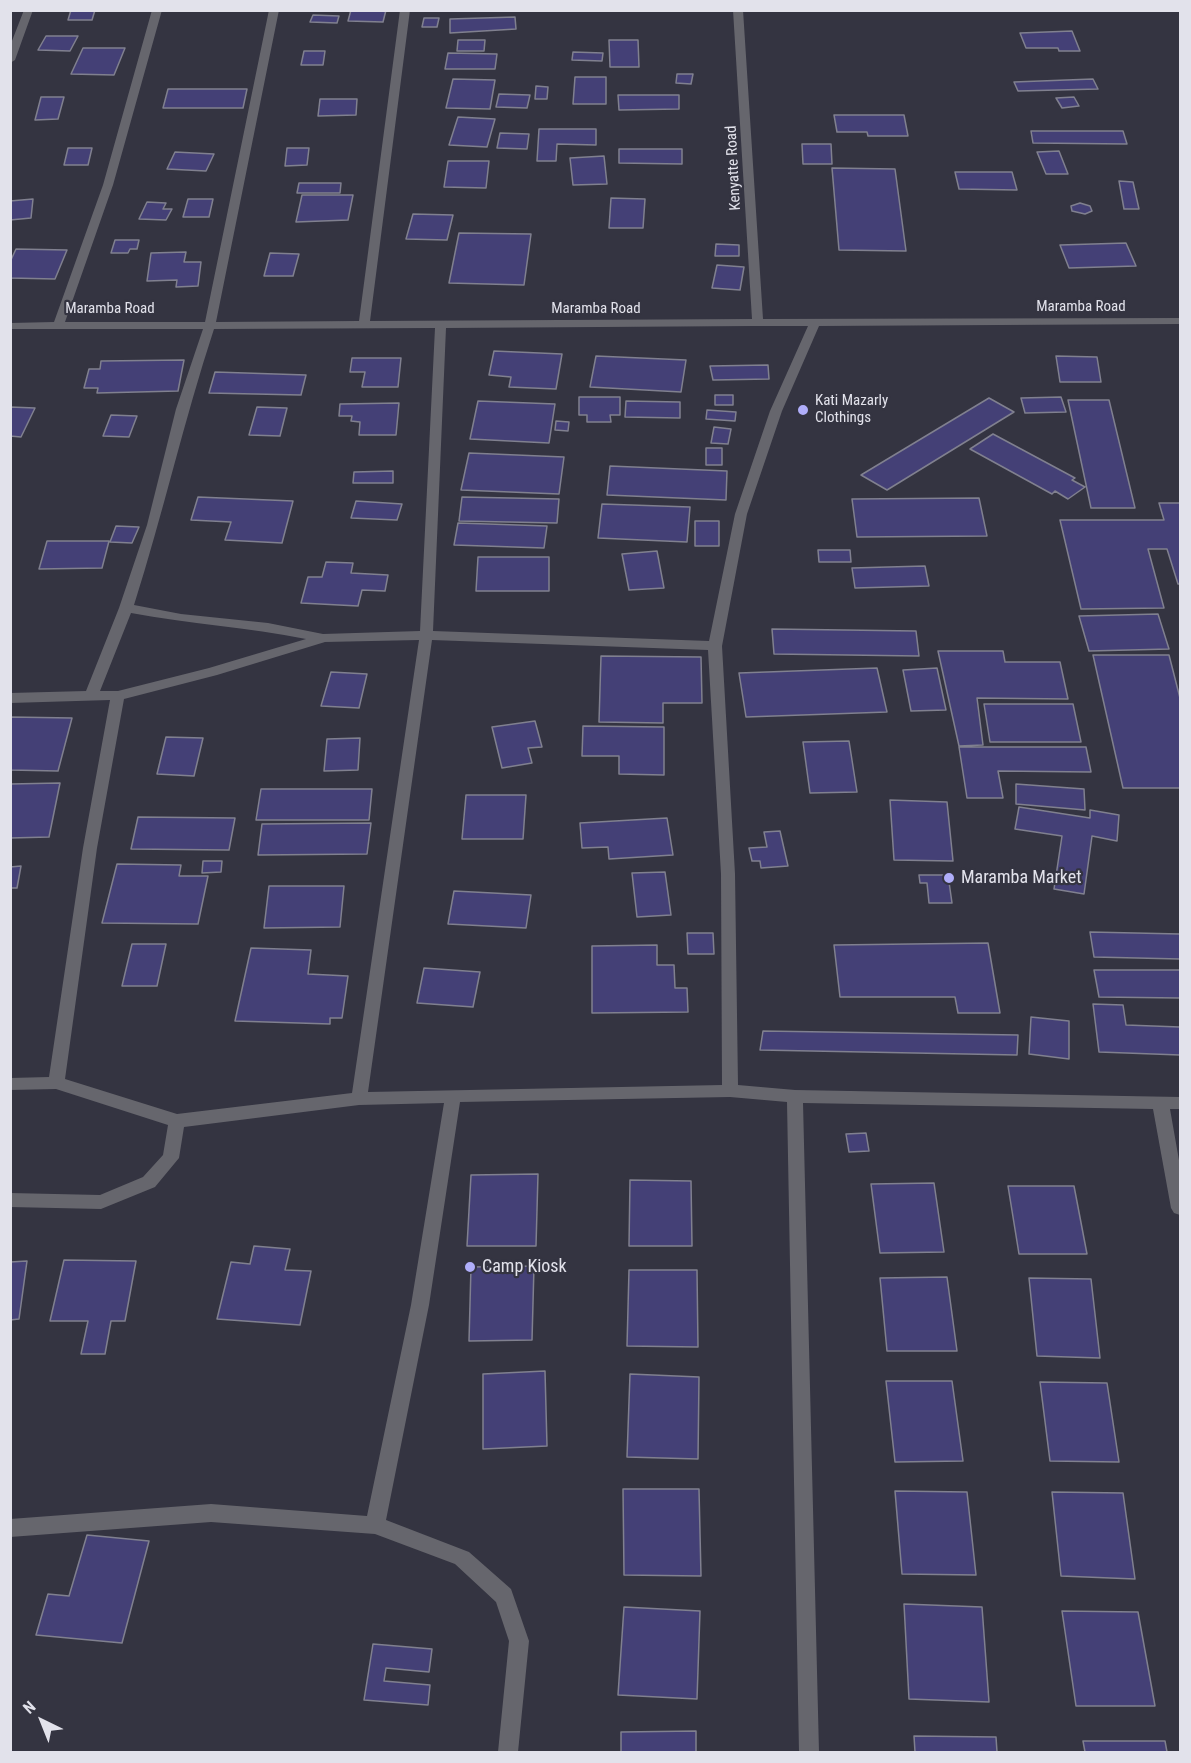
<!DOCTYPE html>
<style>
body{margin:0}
#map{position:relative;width:1191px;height:1763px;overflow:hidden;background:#343441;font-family:"Roboto Condensed",sans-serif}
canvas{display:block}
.frame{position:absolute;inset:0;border:12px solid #e2e2eb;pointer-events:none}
.north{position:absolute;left:12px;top:1691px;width:60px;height:60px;-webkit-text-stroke:4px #343441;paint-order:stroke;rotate:317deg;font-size:16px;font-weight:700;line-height:24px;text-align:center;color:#e2e2eb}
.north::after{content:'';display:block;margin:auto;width:21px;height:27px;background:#e2e2eb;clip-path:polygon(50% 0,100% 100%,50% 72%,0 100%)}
</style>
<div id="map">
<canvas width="1191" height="1763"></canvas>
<div class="frame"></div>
<div class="north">N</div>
</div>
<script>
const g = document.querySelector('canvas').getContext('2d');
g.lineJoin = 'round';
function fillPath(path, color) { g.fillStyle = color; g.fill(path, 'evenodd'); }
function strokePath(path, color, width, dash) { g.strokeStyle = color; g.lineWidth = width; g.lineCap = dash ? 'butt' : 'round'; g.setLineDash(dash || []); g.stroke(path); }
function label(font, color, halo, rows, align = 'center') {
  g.font = font + ' "Roboto Condensed",sans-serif'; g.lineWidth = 4.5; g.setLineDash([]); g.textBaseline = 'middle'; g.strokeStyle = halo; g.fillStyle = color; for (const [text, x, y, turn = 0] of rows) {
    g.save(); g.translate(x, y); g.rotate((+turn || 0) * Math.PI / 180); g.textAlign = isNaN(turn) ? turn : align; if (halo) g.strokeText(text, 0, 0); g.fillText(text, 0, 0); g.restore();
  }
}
const building = new Path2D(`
 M71,10H95L92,20H68Z
 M351,10H386L383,22L348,21Z
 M313,15L339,16L337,23L310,22Z
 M515,17L516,29L450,33V19Z
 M424,18H439L437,27H422Z
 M1072,31L1080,51H1059L1058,48H1026L1020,33Z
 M46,36H78L70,51L38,50Z
 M458,40H485L484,51H457Z
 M609,40H638L639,67H610Z
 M83,48H125L114,75L71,74Z
 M304,51H325L323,65H301Z
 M573,52L603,53L602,61L572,60Z
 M448,53L497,54L495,69H445Z
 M677,74H693L691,84L676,83Z
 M575,77H606V104H573Z
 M453,79L495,80L490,109L446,108Z
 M1093,79L1098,89L1018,91L1014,82Z
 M536,86L548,87L547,99H535Z
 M168,89H247L243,108H163Z
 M499,94L530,95L527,108L496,107Z
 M618,95H679V109L619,110Z
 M41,97H64L58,119L35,120Z
 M1074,97L1079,106L1062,108L1056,98Z
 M320,99H357L356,115L318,116Z
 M834,115H904L908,136H868L867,132H837Z
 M458,117L495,119L487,147L449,145Z
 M539,129H596V145L557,144L556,161H537Z
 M1031,131H1123L1127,144L1033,143Z
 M500,133L529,134L527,149L497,148Z
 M802,144H831L832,164H803Z
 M68,148H92L88,165H64Z
 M287,148H309L307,165L285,166Z
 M619,149H682V164L619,163Z
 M1059,151L1068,174H1046L1037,152Z
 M175,152L214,154L206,171L167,169Z
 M604,156L607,184L573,185L570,158Z
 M448,161H489L486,188L444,187Z
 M832,168L895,169L906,251L839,250Z
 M955,172H1012L1017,190L959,189Z
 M1119,181L1133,182L1139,209H1124Z
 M299,183H341L340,193H297Z
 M302,195H353L348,220L296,222Z
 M611,198L645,199L643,228H609Z
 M33,199L31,218L10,220V201Z
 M188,199H213L209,217H183Z
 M147,202L166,203L163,209H172L166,220L139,219Z
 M1080,203L1090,206L1092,211L1085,214L1072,211L1071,206Z
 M413,214L453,215L447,240L406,239Z
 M459,233L531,234L524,285L449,283Z
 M115,240H139L137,249H130L128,253H111Z
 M1126,243L1136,266L1069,268L1060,245Z
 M716,244L739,245V256H715Z
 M16,249L67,250L55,279L10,278V262Z
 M186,252L184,262H201L198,286L176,287L177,280L147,281L151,253Z
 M270,253L299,254L293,276H264Z
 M717,265L744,267L740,290L712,288Z
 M494,351L562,354L556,389L509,387L511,377L489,375Z
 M596,356L686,360L681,392L590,387Z
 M1056,356L1097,357L1101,382H1060Z
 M352,358H401L398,387H362L365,372H350Z
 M184,360L178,391L97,393L98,388H84L89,369H100L101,361Z
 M768,365L769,379L713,380L710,366Z
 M215,372L306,375L301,395L209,393Z
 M715,395H733V405H715Z
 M579,397H620V415H610L611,422H587V415H579Z
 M1061,397L1066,412L1025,413L1021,398Z
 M989,398L1014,412L887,490L861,475Z
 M1068,400H1109L1135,508H1091Z
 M478,401L555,404L549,443L470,439Z
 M626,401L680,402V418L625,417Z
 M399,403L396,435H359L360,422L351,421L352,416H339L340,404Z
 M10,407L35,408L21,437L10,436Z
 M257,407L287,408L280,436L249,435Z
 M707,410L736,412L735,421L706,419Z
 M111,415L137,416L129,437L103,436Z
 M556,421L569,422L568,431L555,430Z
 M714,427L731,429L728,444L711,443Z
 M993,434L1075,478L1072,480L1085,487L1068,499L1055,491L1052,494L970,449Z
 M706,448H722V465H706Z
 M469,453L564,457L559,494L461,490Z
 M610,466L727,471L726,500L607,495Z
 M393,471V483H353L354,472Z
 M198,497L293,501L282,543L225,540L231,522L191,520Z
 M462,497L559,499L557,523L459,521Z
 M979,498L987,536L857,537L852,499Z
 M356,501L402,504L397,520L351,518Z
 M1159,503H1180V584H1178L1167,549H1148L1164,608L1081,609L1060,520H1164Z
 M602,504L690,507L687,542L598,538Z
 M695,521H719V546H695Z
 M458,523L547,526L544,548L454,545Z
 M116,526L139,527L132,543L110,542Z
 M47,541H109L102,568L39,569Z
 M818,550H850L851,562H819Z
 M657,551L664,588L629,590L622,554Z
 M478,557H549V591H476Z
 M326,562L353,563L351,573L388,575L385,591L362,590L358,606L301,603L308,577H322Z
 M925,566L929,586L855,588L852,568Z
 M1158,614L1169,649L1089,651L1079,616Z
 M772,629L916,631L919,656L774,654Z
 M938,651H1003L1005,662H1060L1068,699L977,698L983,745L959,746Z
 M1093,655H1169L1180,698V788H1123Z
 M601,656L701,657L702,703H663V723L599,722Z
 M877,668L887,712L746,717L739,673Z
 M937,668L946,710L911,711L903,670Z
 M331,672L367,674L359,708L321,706Z
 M984,704H1073L1081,742H990Z
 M10,717L72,718L58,771L10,770Z
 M535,721L542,747L528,748L532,763L502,768L492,727Z
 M583,726L664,727V775L619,774V756H582Z
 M166,737L203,738L194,776L157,774Z
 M360,738L358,770L324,771L327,739Z
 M849,741L857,792L810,793L803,742Z
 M959,747H1086L1091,772L998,771L1003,798H967Z
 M60,783L49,837L10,838V784Z
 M1016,784L1084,789L1085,810L1016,804Z
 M261,789H372L369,820H256Z
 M466,795H526L523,839H462Z
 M890,800L947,802L953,861L894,860Z
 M1019,807L1090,818V810L1119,815L1117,841L1092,836L1084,894L1054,889L1062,836L1015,829Z
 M138,817L235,818L229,850L131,849Z
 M667,818L673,855L609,859L608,847L582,848L580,823Z
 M371,823L367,854L258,855L262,824Z
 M780,831L788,866L761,868L760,861H752L749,848L767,847L764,832Z
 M203,861H222L221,872L202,873Z
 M117,864L181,865L179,876H208L198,924L102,923Z
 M21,866L17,888H10V867Z
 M665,872L671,915L637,917L632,873Z
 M919,875H948L952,903H929L927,883H920Z
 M269,886H344L340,927L264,928Z
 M454,891L531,895L526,928L448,924Z
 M1090,932L1180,934V959L1094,957Z
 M687,933H713L714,954H688Z
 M988,943L1000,1013H958L955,997H840L834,945Z
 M132,944H166L157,986H122Z
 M657,945V965H674L675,988H687L688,1012L592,1013V946Z
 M251,948L311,950L308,974L348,976L342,1018H330V1024L235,1021Z
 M424,968L480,972L473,1007L417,1003Z
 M1094,970H1180V998L1099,997Z
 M1093,1004L1123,1005L1126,1025L1180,1027V1055L1099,1052Z
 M1031,1017L1069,1021V1059L1029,1054Z
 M763,1031L1018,1035L1017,1055L760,1050Z
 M866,1133L869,1151L849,1152L846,1134Z
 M538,1174L536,1246H467L471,1175Z
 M630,1180L691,1181L692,1246H629Z
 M934,1183L944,1252L880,1253L871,1184Z
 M1008,1186H1074L1087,1254H1019Z
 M254,1246L290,1249L285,1270L311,1271L300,1325L217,1319L231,1262L250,1264Z
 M64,1260L136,1261L125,1321H111L105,1354H81L88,1321H50Z
 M27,1261L19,1319L10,1320V1262Z
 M534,1266L532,1340L469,1341L471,1267Z
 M629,1270H697L698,1347L627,1346Z
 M947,1277L957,1351H887L880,1278Z
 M1029,1278L1091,1279L1100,1358L1037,1356Z
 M545,1371L547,1446L483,1449V1374Z
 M630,1374L699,1377L698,1459L627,1457Z
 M886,1381H952L963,1461L895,1462Z
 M1040,1382L1107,1383L1119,1462L1050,1461Z
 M623,1489H699L701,1576L624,1575Z
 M895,1491L967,1492L976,1575L902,1574Z
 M1052,1492L1123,1493L1135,1579L1061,1576Z
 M87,1535L149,1541L122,1643L36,1635L48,1594L69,1596Z
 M904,1604L982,1607L989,1702L909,1699Z
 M624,1607L700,1611L697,1699L618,1695Z
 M1062,1611L1138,1612L1155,1706H1076Z
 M373,1644L432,1649L429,1672L386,1668L384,1681L430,1685L428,1705L364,1700Z
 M696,1731V1752H621V1732Z
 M914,1736L996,1737L997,1752H915Z
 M1083,1741H1165L1167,1752H1085Z`);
const minor = new Path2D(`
 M24,10H33L15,60L10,63V46Z
 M152,10H162L113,185L65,322H205L269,10H279L216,322L359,321L400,10H410L370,321L752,319L733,10H743L763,319L1180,318V324L819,326L782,411L747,514L722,646L735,874L738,1085L795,1090L1180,1097V1109H1170L1180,1166V1215L1174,1213L1171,1208L1153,1109L803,1103L819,1752H799L787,1102L730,1097L460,1102L429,1305L386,1520L469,1552L511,1589L529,1641L518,1752H498L509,1641L496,1602L455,1564L375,1534L211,1522L10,1537V1519L211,1504L367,1516L411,1305L444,1103L359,1105L184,1127L179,1158L155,1187L101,1209L10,1207V1193L100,1195L143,1177L163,1155L168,1125L56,1089L10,1090V1078L49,1077L83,848L110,700L10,703V693L86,691L119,608L147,525L176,409L203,329H10V323L54,322L103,185ZM754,326H808L770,411L735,514L709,641L433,631L446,328ZM435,328L420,631L323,634L268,623L181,614L134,605C163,514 184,420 214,329ZM131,613C189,624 248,627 306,639L209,668L118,691H100ZM419,640L352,1093L177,1114L65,1079L97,848L124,699L217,675L325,642ZM432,640L708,650L721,874L722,1085L368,1092Z`);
const markers = [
 [803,410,6,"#b0aefa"],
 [949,878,6,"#b0aefa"],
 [470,1267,6,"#b0aefa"]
];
const farStreetnames = [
 ["Kenyatte Road",734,168,-93],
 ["Maramba Road",1081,307],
 ["Maramba Road",110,309],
 ["Maramba Road",596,309]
];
const farPoinames = [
 ["Kati Mazarly",815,401],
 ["Clothings",815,418]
];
const poiNames = [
 ["Maramba Market",961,878],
 ["Camp Kiosk",482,1267]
];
fillPath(building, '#444076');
strokePath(building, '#80808f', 1.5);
fillPath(minor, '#66666d');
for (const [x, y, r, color] of markers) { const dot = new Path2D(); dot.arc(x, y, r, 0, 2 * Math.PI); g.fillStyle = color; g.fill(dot); strokePath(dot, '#343441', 2); }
label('15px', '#e2e2eb', '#343441', farStreetnames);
label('15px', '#e2e2eb', '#343441', farPoinames, 'left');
label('18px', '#e2e2eb', '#343441', poiNames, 'left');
</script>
